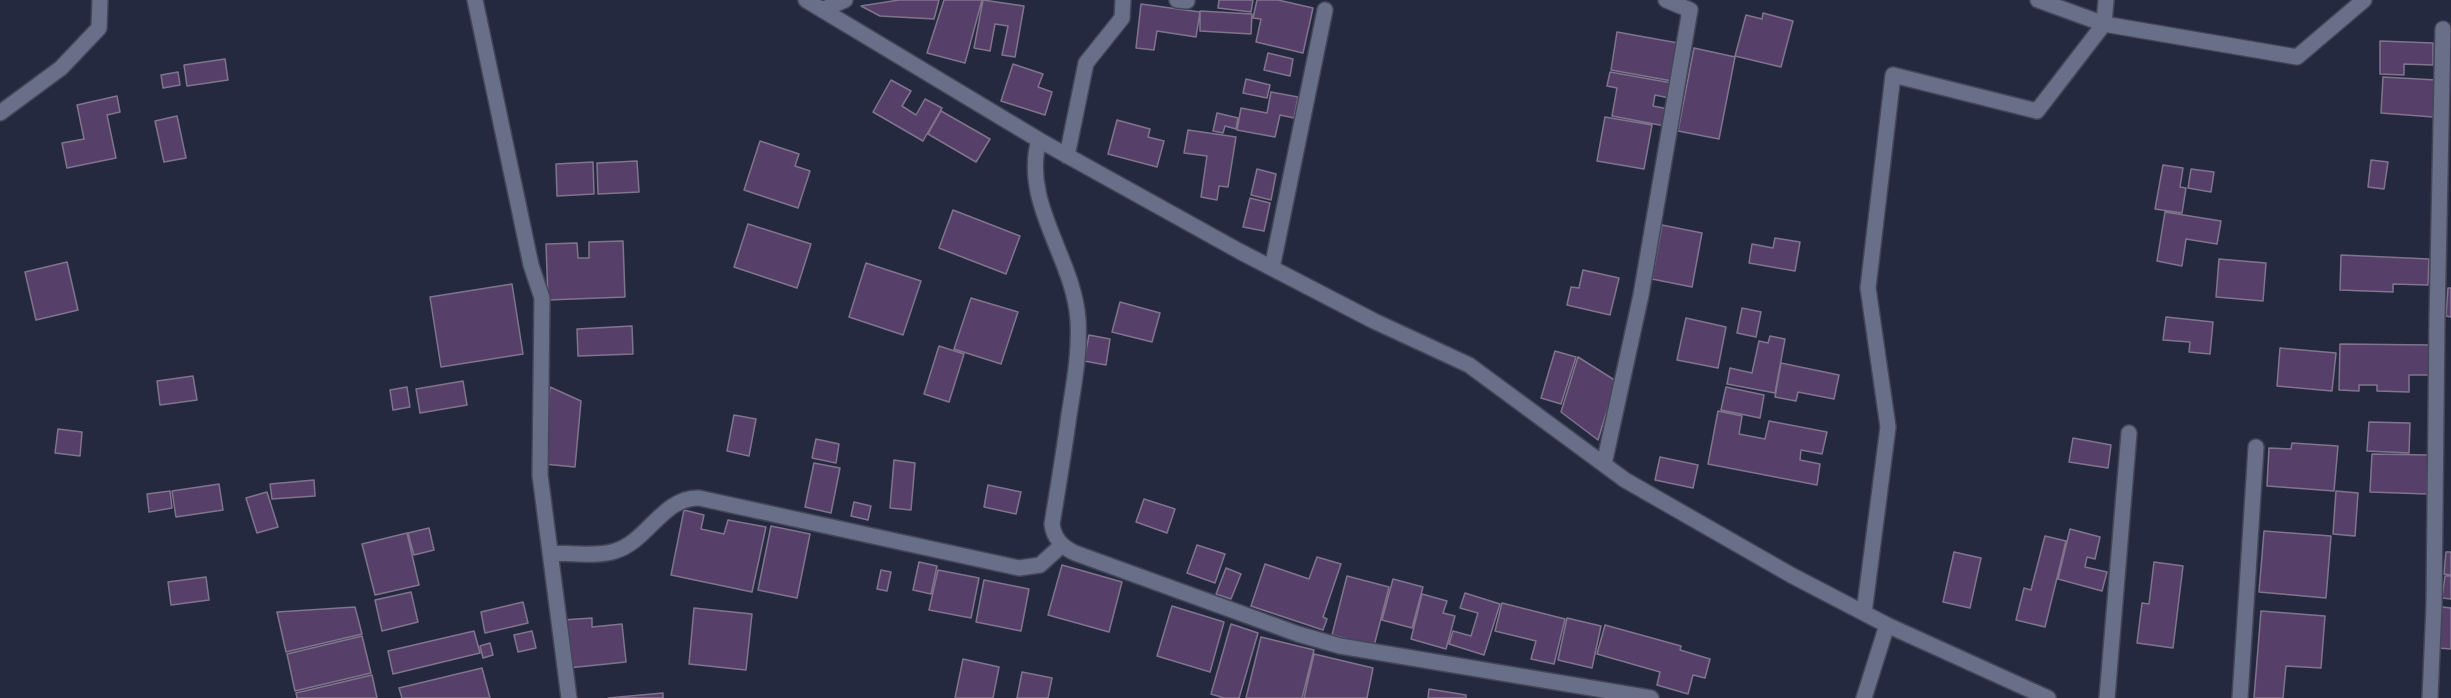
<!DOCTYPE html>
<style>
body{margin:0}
canvas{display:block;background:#25293f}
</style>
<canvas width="2451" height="698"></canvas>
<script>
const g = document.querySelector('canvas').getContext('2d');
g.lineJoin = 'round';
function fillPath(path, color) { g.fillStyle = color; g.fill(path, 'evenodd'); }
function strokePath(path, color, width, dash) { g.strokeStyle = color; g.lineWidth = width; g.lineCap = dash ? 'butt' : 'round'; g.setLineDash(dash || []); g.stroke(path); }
const building = new Path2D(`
 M899,0H939L934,19L880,16L861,6Z
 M944,0H982L965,63L927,53Z
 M983,0L1024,6L1015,57L1002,55L1008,26L995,24L990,51L974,48Z
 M1219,0H1253L1251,12L1218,8Z
 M1257,0H1278L1313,8L1303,53L1256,42L1261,19L1253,18Z
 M1141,4L1200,12L1196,37L1157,31L1154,50L1136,48Z
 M1200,11L1252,14L1251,34L1200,31Z
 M1763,13L1793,21L1781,67L1735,56L1746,15L1762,19Z
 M1617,32L1678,43L1672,81L1611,70Z
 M2380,41L2433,43V65L2404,64V75L2380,74Z
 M1694,48L1735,57L1719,139L1678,131Z
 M1268,53L1293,59L1290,76L1264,70Z
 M225,59L228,80L187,86L184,65Z
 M1013,64L1043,74L1038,87L1052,92L1045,115L1001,101Z
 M178,72L180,85L163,88L161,75Z
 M1610,72L1672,83L1669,98L1655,95L1653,106L1668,109L1665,126L1612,116L1617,88L1607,86Z
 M2383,77L2436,80L2433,117L2381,113Z
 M1246,79L1270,85L1267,98L1243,93Z
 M891,80L911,91L902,106L916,115L925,99L942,108L923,141L873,112Z
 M1271,92L1298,97L1294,118L1280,115L1275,137L1237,130L1241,108L1267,113Z
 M117,96L120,112L107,115L116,158L67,168L62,143L84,139L77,105Z
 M941,111L990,139L976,162L928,134Z
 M1217,113L1238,118L1236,129L1225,126L1223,133L1213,131Z
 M177,116L186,158L164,162L155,121Z
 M1605,117L1652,125L1644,169L1597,161Z
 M1117,120L1150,129L1148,137L1164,141L1157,167L1108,154Z
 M1188,130L1236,137L1228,187L1219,186L1217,200L1201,197L1207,156L1184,153Z
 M760,141L799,154L795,166L810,171L798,208L744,190Z
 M2371,160L2388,162L2384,189L2368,187Z
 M637,161L639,192L598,194L597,163Z
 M593,162L594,194L557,196L556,164Z
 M2163,165L2183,168L2180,187L2186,188L2182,213L2155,209Z
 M1257,169L1276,174L1271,200L1251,195Z
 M2191,169L2214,172L2211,192L2188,188Z
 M1250,198L1270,203L1264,231L1243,227Z
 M953,210L1020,236L1006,274L939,248Z
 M2165,212L2221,221L2217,244L2186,239L2182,266L2157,261Z
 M748,224L811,244L797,288L734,267Z
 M1662,225L1702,233L1692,287L1652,279Z
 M1775,238L1800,242L1795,271L1749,263L1752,244L1773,248Z
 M623,241L625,297L548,300L546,244L577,243L578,258H589V242Z
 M2341,255L2429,259L2428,285L2393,284V292L2340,290Z
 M2219,259L2266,263L2263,301L2216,297Z
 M67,262L78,310L36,320L25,272Z
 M866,263L921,281L903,335L849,317Z
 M1583,270L1619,278L1610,315L1567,305L1571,287L1579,288Z
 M512,284L523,354L441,367L430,297Z
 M2448,288H2451V317L2446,316Z
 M971,298L1018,312L1001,364L954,349Z
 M1120,302L1160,313L1152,342L1112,332Z
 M1742,308L1761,312L1756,337L1737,333Z
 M2166,317L2213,322L2210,354L2189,352L2190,342L2163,340Z
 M1686,318L1726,327L1718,368L1677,360Z
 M632,326L633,354L578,356L577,329Z
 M1089,335L1110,339L1106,365L1084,361Z
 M1770,336L1785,339L1775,393L1727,384L1730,368L1752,373L1759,341L1768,343Z
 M2340,344L2430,345L2429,375H2409V392L2377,391V385H2359V391L2339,390Z
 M939,346L964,354L949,402L924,394Z
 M2280,348L2336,353L2332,391L2277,386Z
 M1555,351L1576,357L1561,404L1541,398Z
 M1578,357L1616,381L1598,440L1561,412Z
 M1781,363L1839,375L1834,399L1798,392L1796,401L1775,397Z
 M193,376L197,400L160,405L157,381Z
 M463,381L467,405L420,413L416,389Z
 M407,387L410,407L393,410L390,390Z
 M550,387L581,401L575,467L544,464Z
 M1726,387L1764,395L1760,418L1721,410Z
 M1718,411L1742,416L1739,434L1765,439L1769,421L1827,432L1822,454L1801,450L1800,460L1820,464L1817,485L1708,464Z
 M734,415L756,419L749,456L727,451Z
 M2369,422L2410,423L2409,453L2367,451Z
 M58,429L82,432L80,456L55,453Z
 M2073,438L2111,445L2108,468L2069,462Z
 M816,439L839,444L836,463L812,458Z
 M2292,443L2338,446L2334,491L2267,486L2269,448L2291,449Z
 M2372,454L2428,455L2427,494L2370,492Z
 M1660,457L1698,465L1693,488L1655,480Z
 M894,460L915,463L911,510L890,508Z
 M814,463L840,468L831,513L805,507Z
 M314,480L315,496L272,499L270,484Z
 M219,484L223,510L176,517L172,491Z
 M988,485L1021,492L1016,514L984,507Z
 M170,491L172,508L149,512L147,494Z
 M2336,491L2358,493L2355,536L2333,534Z
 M267,492L278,527L257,533L246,498Z
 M1144,499L1175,509L1167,533L1136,522Z
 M854,502L871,506L868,520L851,516Z
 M684,510L704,515L701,529L724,534L728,520L766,527L752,592L671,575Z
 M771,526L810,534L797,598L758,590Z
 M429,528L434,550L414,555L408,533Z
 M2070,529L2100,537L2095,559L2087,557L2085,567L2107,572L2102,591L2058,579Z
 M2264,531L2331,536L2326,598L2259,592Z
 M407,533L419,585L375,595L362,544Z
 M2045,536L2066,541L2045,627L2016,620L2024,588L2031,590Z
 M1197,545L1225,554L1215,583L1187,573Z
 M1954,552L1981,558L1970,608L1943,602Z
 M2446,552H2451V575L2444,574Z
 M1317,557L1341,564L1323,617L1327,619L1323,630L1251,606L1265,564L1309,579Z
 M919,562L937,566L931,594L913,590Z
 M2154,562L2183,566L2173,648L2137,643L2142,603L2149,604Z
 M1062,565L1122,582L1109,632L1048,615Z
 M1226,568L1241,574L1231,599L1216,594Z
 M881,570L891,572L887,591L877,589Z
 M938,570L979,578L971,618L929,610Z
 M1347,576L1389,587L1374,646L1332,635Z
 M2445,576H2451V599L2442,598Z
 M206,577L209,600L171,605L168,582Z
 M1393,579L1423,587L1412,628L1382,620Z
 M984,580L1029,589L1021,631L976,622Z
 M411,592L418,622L382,631L375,600Z
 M1465,593L1500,604L1484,655L1449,644L1453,631L1471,636L1478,613L1460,608Z
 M1422,594L1447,601L1443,613L1455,616L1446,649L1411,639Z
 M523,602L528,623L485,633L481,612Z
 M1502,603L1565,619L1554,664L1531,659L1536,641L1495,631Z
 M1172,606L1224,622L1210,672L1157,656Z
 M355,607L362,634L286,652L277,612Z
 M2442,607L2451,608V649L2438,648Z
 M694,608L752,614L746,670L689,664Z
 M2261,611L2325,616L2321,668L2286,666L2283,698H2254Z
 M592,618V627L622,624L626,662L568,668L563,620Z
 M1567,618L1601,626L1592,668L1558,660Z
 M1231,624L1258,633L1239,698H1224L1211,694Z
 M1605,625L1681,646L1680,650L1710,659L1705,678L1693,675L1688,694L1657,685L1660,672L1597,654Z
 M474,631L480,653L393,674L388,651Z
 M532,631L536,648L518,652L514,635Z
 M362,636L371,673L295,691L287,654Z
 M1261,637L1314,650L1302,698H1246Z
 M490,643L493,655L483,658L480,646Z
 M1314,654L1373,668L1367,698H1304Z
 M963,659L999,667L993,698H955Z
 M482,668L490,698H402L399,688Z
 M1022,672L1052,678L1048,698H1017Z
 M372,675L377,698H297L296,693Z
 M1429,689L1466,695V698H1428Z
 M663,693V698H608Z`);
const street = new Path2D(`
 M475,0L531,265L542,298L540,475L569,698
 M806,0L1039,140L1239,251L1374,321L1469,365L1625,480L1791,575L1887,625L2048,698
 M1177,0L1187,1
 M2038,0L2104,24L2297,57L2364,0
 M822,10L845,0
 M0,113L61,68L99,28L100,0
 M1039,140C1021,203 1074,258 1078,320C1080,352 1074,384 1069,415C1064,452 1058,488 1052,524C1054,539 1062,547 1075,553L1298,634L1340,646L1651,698
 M1067,156L1086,63L1122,18L1123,0
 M1272,268L1325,10
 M1604,464L1641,295L1690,10L1666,0
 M550,553C568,553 599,557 615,551C648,541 663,497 699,498L1019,568L1040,565L1062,545
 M1864,613L1888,427L1868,288L1893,75L2037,111L2104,24L2106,0
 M1864,698L1887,625
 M2107,698L2129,433
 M2240,698L2256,447
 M2430,698L2434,605L2437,319L2443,29`);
fillPath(building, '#56406a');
strokePath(building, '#80748d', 1.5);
strokePath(street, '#434658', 18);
strokePath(street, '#696f88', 15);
</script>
